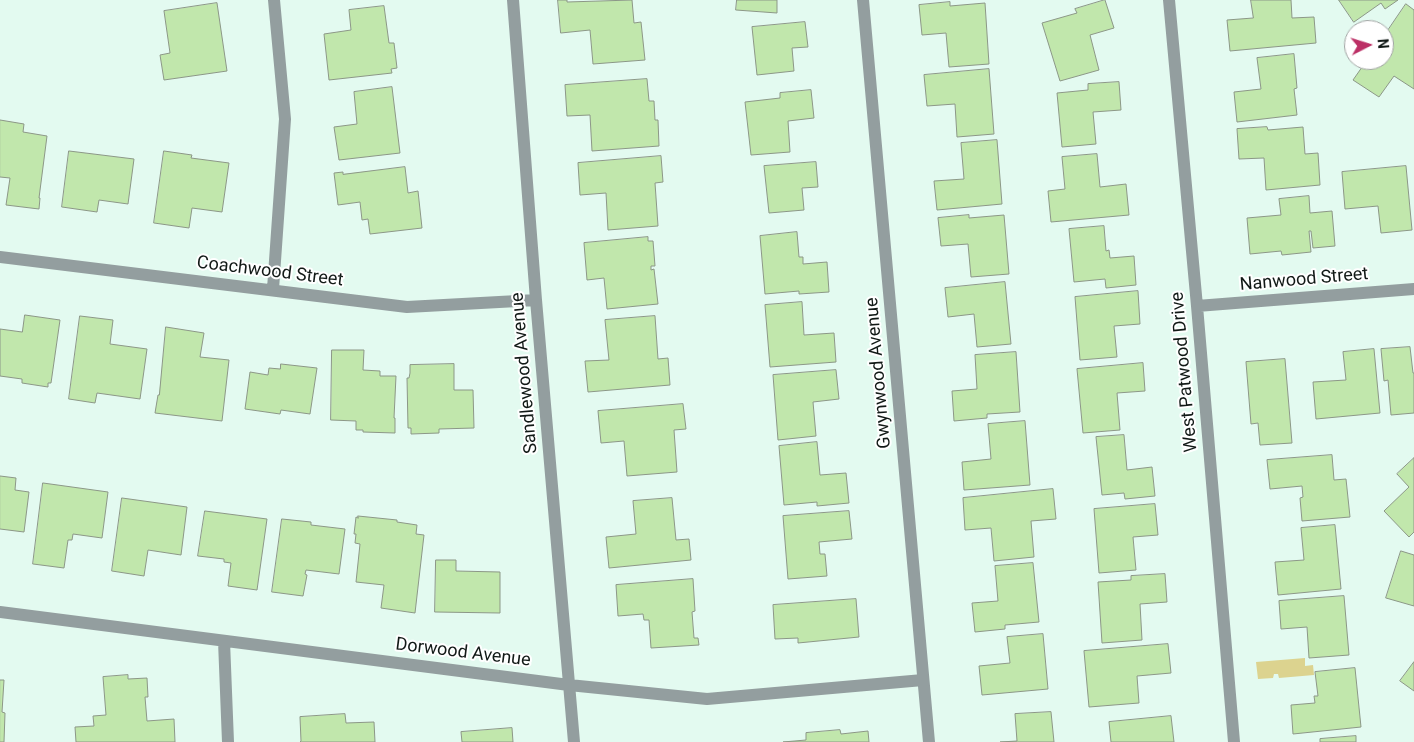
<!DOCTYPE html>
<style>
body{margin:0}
#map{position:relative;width:1414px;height:742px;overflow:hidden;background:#e3faf0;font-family:Roboto,sans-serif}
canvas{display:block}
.north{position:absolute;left:1344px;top:20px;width:50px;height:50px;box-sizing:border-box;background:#fff;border:1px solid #a0a3a2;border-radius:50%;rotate:85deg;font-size:14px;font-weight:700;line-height:20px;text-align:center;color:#111916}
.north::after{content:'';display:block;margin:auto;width:18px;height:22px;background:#bc3066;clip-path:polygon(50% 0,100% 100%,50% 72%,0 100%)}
</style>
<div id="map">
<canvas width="1414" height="742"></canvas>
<div class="north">N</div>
</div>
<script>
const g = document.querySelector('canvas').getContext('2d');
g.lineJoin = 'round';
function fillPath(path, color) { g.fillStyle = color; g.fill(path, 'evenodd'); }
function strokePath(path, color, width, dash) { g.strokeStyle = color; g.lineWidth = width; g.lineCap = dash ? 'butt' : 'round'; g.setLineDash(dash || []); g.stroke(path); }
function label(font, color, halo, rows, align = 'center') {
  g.font = font + ' Roboto,sans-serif'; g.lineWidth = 4; g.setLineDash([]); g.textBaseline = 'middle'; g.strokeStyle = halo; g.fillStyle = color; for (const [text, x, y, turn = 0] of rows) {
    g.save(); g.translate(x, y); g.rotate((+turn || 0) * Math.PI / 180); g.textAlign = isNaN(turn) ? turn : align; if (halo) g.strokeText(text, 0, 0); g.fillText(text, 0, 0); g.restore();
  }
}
const green = new Path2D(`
 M1305,658V666L1313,665L1314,675L1279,678L1278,674H1274L1273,678L1258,679L1256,662Z`);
const building = new Path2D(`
 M558,0H567V2L632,0L634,23L641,22L645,60L593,64L590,30L561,33Z
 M737,0H777V13L736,10Z
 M1105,0L1114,28L1090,35L1099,70L1060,81L1042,23L1077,13L1075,9Z
 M1251,0H1291L1292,18L1314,17L1316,43L1230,51L1227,20L1253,18Z
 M1339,0H1398L1385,9L1381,3L1354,22Z
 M950,2V6L985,3L989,64L949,67L946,33L922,35L919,5Z
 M217,3L227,71L164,80L160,55L170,53L164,11Z
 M1406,4L1414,10V89L1394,76L1379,97L1353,80L1367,60H1384V36Z
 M384,6L389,43H394L397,68L391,69L392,73L329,80L324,34L351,30L349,10Z
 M805,22L808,47L792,48L794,71L757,75L752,27Z
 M1294,54L1297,88L1294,89L1297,115L1237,122L1234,92L1261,89L1257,58Z
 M989,69L994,134L957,137L955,104L927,106L924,75Z
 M647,79L649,101H654L655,120H658L659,146L592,151L590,115L567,116L565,85Z
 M1119,82L1121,110L1093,112L1096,144L1062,147L1057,93L1088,90V84Z
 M392,87L400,153L339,160L334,127L357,124L354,92Z
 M811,90L814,118L788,121L790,152L751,155L745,102L780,98V93Z
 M0,120L24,124L23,132L47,136L39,198H40L39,209L6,205L10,178L0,177Z
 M1267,127L1268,130L1303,127L1305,154L1318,153L1320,185L1266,190L1264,158L1239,159L1237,129Z
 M997,140L1002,204L937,210L934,181L964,179L961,143Z
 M69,151L134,159L128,204L99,200L97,212L62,207Z
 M164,151L192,155L191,158L229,163L222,212L192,208L189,228L154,223Z
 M1097,154L1100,187L1126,184L1129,215L1051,222L1048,191L1065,189L1062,157Z
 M661,156L663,182L655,183L658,226L608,230L606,193L580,195L578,163Z
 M816,162L818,187L802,188L804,210L769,213L764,166Z
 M1406,166L1412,230L1381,233L1378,206L1345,209L1342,172Z
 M405,167L408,193L418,191L422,228L370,234L368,219L362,220L360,202L338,205L334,173L343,172V174Z
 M1309,196L1310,213L1332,211L1335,246L1313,248L1311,231H1309L1311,252L1282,255L1281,251L1250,254L1247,218L1281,215L1279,199Z
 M969,215V218L1004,215L1009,274L971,277L968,244L941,246L938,218Z
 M1104,226L1106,251L1109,250L1110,258L1134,256L1136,285L1106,288L1105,279L1074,282L1069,229Z
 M797,232L799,257H803V264L827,262L829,292L799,294V291L765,294L760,236Z
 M648,237V241H653L655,266H651V270L654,269L658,304L607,309L604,278L587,280L584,243Z
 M1005,282L1011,344L977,347L974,314L948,317L945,288Z
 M1138,291L1140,324L1114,326L1117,357L1080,360L1075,297Z
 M802,302L804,335L834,333L836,362L770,367L765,305Z
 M25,315L60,320L51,383H48V387L22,383V379L0,376V329L22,332Z
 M80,316L113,320L110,344L147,349L140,399L97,393L95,403L69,399Z
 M655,316L658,359L668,358L670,385L588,392L585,361L609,360L605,320Z
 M166,327L204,333L200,357L229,360L222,421L155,413L158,395H159Z
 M1410,347L1413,373H1414V413L1391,415L1388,380L1384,381L1381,349Z
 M1374,349L1380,413L1316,419L1313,382L1346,380L1343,352Z
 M332,350H364L363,370L380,371V376H396L394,418H395V433L363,432V430H356V421L331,420Z
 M1016,352L1020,412L987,414V418L954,421L952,391L977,389L975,355Z
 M1285,359L1292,443L1260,445L1258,423L1251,424L1246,362Z
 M1143,363L1145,391L1117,393L1120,430L1083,433L1077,369Z
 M281,364L317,368L310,414L281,410L280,414L245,409L250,372L268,375L269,368L280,369Z
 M454,364V390H473L474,428L439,429V433L411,434V428H408L407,378H409L410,373V365Z
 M836,370L839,399L813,402L816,436L778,440L773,375Z
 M683,404L686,429L674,430L677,472L627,476L624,441L601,443L598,411Z
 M1025,421L1030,485L964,490L962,462L991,459L988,424Z
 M1124,435L1127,470L1152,467L1155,496L1125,499L1124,493L1102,495L1096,437Z
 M817,442L820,475L846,473L849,503L817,506V502L784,505L779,446Z
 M1332,455L1334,480L1346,479L1350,517L1302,521L1300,498L1303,497L1302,486L1270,489L1267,460Z
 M1414,458V532L1409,537L1384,511L1409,487L1397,474Z
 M0,476L16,478L15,490L29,492L24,532L0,529Z
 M43,483L108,492L102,538L73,534L72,540H68L64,568L33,564Z
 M1053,489L1056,519L1031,521L1034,557L994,561L991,528L965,530L963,498Z
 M122,498L187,507L181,555L148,550L144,576L112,571Z
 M672,498L676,540L689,539L691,560L609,568L606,537L636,534L633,501Z
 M1155,504L1158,535L1133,537L1136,570L1099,573L1094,509Z
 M205,511L267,519L257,590L228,586L231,563L224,562V559L198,556Z
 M849,511L852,539L819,542L820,554H825L827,576L788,579L783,516Z
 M358,516L397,520V522L417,525L416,534L424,535L415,613L381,608L384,585L356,582L360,544L355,543L356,534H354L356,517L358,518Z
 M282,519L311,522V525L345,529L339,574L306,570L305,574L307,575L303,596L272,592Z
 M1335,525L1341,589L1278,595L1275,562L1304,560L1301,528Z
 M1401,551L1414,555V606L1386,598Z
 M436,560H456V571L500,572V613L435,612Z
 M1033,563L1039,622L1005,625V629L975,632L972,603L998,601L995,566Z
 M1165,574L1167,602L1140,604L1142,640L1102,643L1098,582L1131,580V576Z
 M693,579L695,611L692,612L694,638H698L699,645L651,648L649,620H644L643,614L618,616L616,585Z
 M1344,596L1349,655L1309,658L1307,627L1281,629L1279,601Z
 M856,599L859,637L798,643V638L775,639L773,605Z
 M1043,634L1048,689L982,695L979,666L1010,663L1007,637Z
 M1168,644L1171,673L1137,676L1139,703L1089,707L1084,651Z
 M1414,662V691L1400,681Z
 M1355,668L1361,727L1293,734L1291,705L1315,703L1314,696H1318L1315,672Z
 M128,675V679L147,678L148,697H145L147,721L174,719L175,742H76L75,727L94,726L93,716L106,715L103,677Z
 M0,680H4L2,712L5,713L4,742H0Z
 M1051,712L1054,742H1000L1017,741L1015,714Z
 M345,714L346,723L374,722L375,742H300L301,741L300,717Z
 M1171,716L1174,742H1111L1109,722Z
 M512,728L513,742H462L461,732Z
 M840,730L841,734L868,731L869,742H783L806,740V733Z
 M1356,736V742H1320V739Z`);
const minor = new Path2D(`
 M513,0L536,300L574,742
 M863,0L929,742
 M1169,0L1197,306L1234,742
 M0,257L407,307L536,300
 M273,289L285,119L274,0
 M1197,306L1414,289
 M0,612L569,685L707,699L923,680
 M224,641L228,742`);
const streetNames = [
 ["Coachwood Street",270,272,7],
 ["Nanwood Street",1304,280,-5],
 ["West Patwood Drive",1185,372,-95],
 ["Sandlewood Avenue",525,373,-95],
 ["Gwynwood Avenue",879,373,-95],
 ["Dorwood Avenue",463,653,7]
];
fillPath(green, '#dcd38f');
fillPath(building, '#c1e7ac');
strokePath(building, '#8c9787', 1);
strokePath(minor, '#939e9f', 12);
label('18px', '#111916', '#fff', streetNames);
</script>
